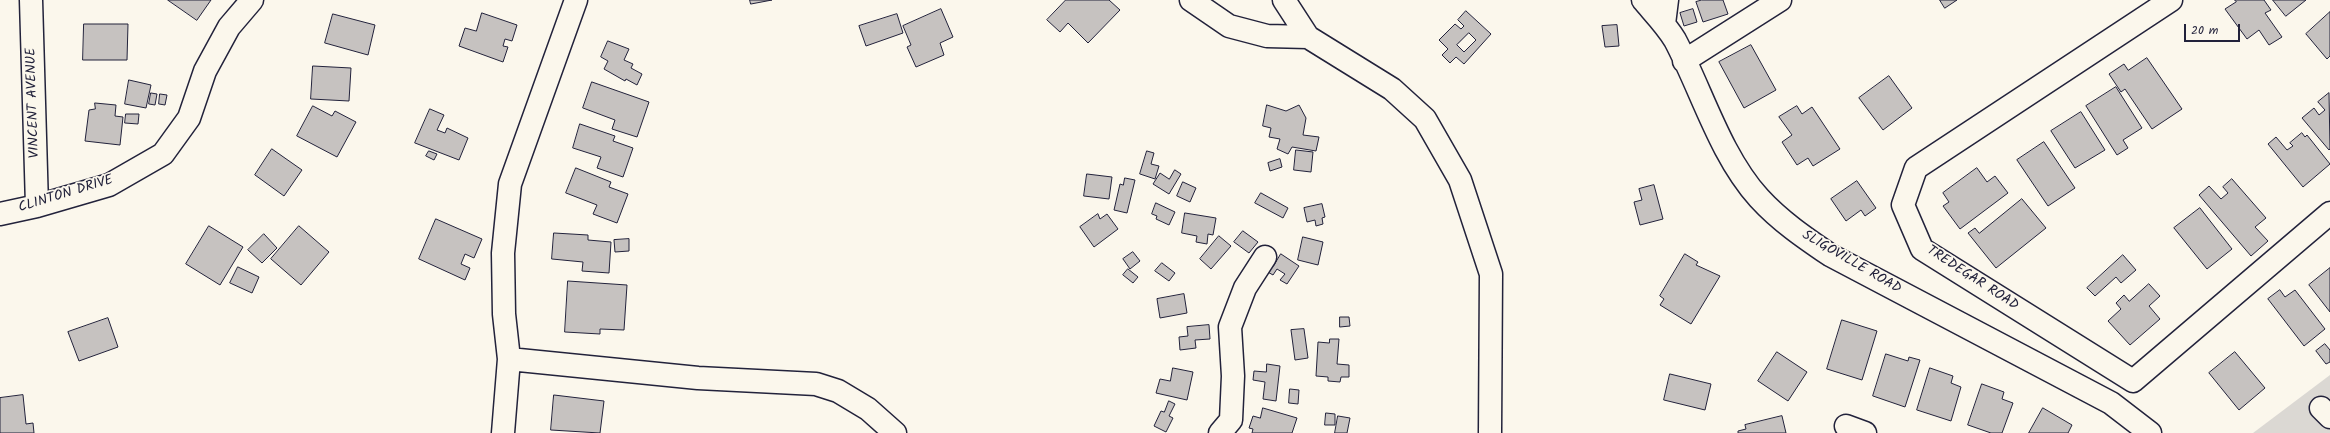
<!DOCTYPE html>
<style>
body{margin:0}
#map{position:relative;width:2330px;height:433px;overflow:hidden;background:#fbf7ec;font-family:Kalam,sans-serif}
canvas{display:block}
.scale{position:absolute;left:2184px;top:24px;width:56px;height:18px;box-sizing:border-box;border:2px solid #22223b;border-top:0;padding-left:5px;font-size:12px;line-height:14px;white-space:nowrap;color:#22223b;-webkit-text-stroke:3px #fbf7ec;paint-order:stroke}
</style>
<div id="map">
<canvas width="2330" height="433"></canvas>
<div class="scale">20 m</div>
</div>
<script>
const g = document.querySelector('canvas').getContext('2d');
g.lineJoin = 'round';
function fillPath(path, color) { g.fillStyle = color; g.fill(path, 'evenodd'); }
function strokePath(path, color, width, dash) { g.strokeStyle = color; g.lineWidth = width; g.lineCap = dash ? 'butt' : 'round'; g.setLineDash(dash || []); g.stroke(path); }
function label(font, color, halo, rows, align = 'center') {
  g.font = font + ' Kalam,sans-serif'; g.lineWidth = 3.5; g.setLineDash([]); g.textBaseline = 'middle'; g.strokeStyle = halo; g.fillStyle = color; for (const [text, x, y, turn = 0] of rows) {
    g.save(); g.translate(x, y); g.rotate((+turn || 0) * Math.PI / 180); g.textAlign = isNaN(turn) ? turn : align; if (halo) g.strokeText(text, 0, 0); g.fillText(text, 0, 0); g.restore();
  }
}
const green = new Path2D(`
 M2330,375V433H2253Z`);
const building = new Path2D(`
 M168,0H211L197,20Z
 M750,0H772L751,4Z
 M1066,0H1109L1120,10L1088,43L1068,23L1060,32L1047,20Z
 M1702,0H1723L1728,14L1703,22L1696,2Z
 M1940,0H1957L1945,8Z
 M2235,0H2264L2271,10L2265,13L2282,37L2269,45L2259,30L2247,39L2225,9L2236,2Z
 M2273,0H2306L2286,16Z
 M941,9L953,37L940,43L944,55L916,67L907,47L911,45L903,26Z
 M1693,9L1697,22L1684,26L1680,13Z
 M1466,11L1491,34L1464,64L1456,57L1450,63L1442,55L1448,49L1439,40L1455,24L1461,29L1464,26L1458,20ZM1469,33L1476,40L1464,52L1457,45Z
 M2330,12V56L2327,59L2306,34Z
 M482,13L517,25L512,41L505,39L503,46L508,47L503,62L459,46L465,28L476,31Z
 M333,14L375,25L368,55L325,43Z
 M897,14L903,33L866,46L859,26Z
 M84,24H128L127,60H83Z
 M1617,25L1619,46L1605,47L1602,26Z
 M608,41L629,49L624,60L633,64L631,68L642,74L637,85L626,79L625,81L604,69L608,61L601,57Z
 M1751,45L1776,90L1744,108L1719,62Z
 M2147,58L2182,109L2152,129L2125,89L2121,92L2109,74L2124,64L2128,70Z
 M313,66L351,68L349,101L311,99Z
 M1889,76L1912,108L1883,130L1859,98Z
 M129,80L151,85L146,108L125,104Z
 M592,82L649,102L637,137L612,129L615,120L583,108Z
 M2116,87L2142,128L2123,140L2128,148L2117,155L2086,106Z
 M151,93L157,94L155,105L149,104Z
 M2329,93L2330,149L2329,150L2302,118L2314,108L2319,115L2325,110L2318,102Z
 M160,94L167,95L165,105L159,104Z
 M95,103L116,105L115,116L123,117L120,145L85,141L89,110L95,109Z
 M1267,105L1286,111L1299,105L1306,118L1303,135L1319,137L1316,151L1292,147L1288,154L1277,149L1280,139L1269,137L1271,128L1263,126Z
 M313,106L332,116L335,111L356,122L337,157L297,136Z
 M1797,106L1802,114L1812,107L1840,149L1813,166L1808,158L1797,165L1782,142L1792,135L1779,117Z
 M430,109L444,115L437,130L445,133L447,128L468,138L459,160L415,143Z
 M2081,112L2105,150L2075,168L2051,131Z
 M126,114H139L138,124L125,123Z
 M580,124L615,136L613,141L633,148L623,177L597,168L601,157L573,148Z
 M2302,133L2305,137L2307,135L2330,164L2303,187L2268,144L2276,137L2287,150L2293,146L2290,143Z
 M2044,142L2075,188L2048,206L2017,160Z
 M272,149L302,170L284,196L255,175Z
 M1296,150L1313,152L1311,172L1294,170Z
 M429,151L437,154L434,160L426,156Z
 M1147,151L1154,153L1151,164L1159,166L1155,179L1140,174Z
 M1280,159L1282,167L1270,171L1268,163Z
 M576,168L611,182L609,187L628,194L617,223L593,214L597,205L566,193Z
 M1977,168L1987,182L1995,176L2008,193L1960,229L1943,206L1949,202L1943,193Z
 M1175,170L1181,174L1169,194L1153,184L1160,173L1169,179Z
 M1087,174L1112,177L1109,199L1084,196Z
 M1125,178L1135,180L1127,213L1114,210L1120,184L1123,185Z
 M2232,179L2266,218L2255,227L2268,241L2251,256L2199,195L2209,186L2221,199L2228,193L2223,187Z
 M1857,181L1876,208L1865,216L1861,210L1846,221L1831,199Z
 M1183,182L1196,188L1190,202L1177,196Z
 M1654,185L1663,219L1640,225L1634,202L1642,200L1639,189Z
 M1261,193L1288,208L1283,218L1255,203Z
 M2022,199L2046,228L1996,268L1968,233L1975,228L1979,233Z
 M1156,203L1175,212L1169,225L1156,219L1157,216L1152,214Z
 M1322,204L1325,217L1322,218L1323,224L1316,226L1315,220L1307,222L1304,208Z
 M2200,208L2232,249L2207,269L2174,228Z
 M1185,213L1216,218L1213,235L1208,234L1207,244L1196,242L1197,236L1182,233Z
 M1098,214L1100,219L1107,214L1118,229L1094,247L1080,227Z
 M436,219L482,239L474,258L465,254L461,264L470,268L465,280L419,259Z
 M209,226L243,247L220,285L186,264Z
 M299,226L329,252L301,285L271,259Z
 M1243,231L1258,242L1249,253L1234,242Z
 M554,233L588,235V240L611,242L609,273L582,271L583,262L552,259Z
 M264,234L277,248L262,263L248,250Z
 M1219,236L1231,246L1211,269L1200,259Z
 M1303,237L1323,242L1318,265L1298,260Z
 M629,239V251L615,252L614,240Z
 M1133,252L1140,261L1130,269L1123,259Z
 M1281,254L1299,266L1287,284L1280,280L1285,274L1277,269L1273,275L1266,271L1270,265L1273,266Z
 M1685,254L1698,262L1696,265L1720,276L1691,324L1660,305L1664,299L1660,296Z
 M2123,255L2136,270L2121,283L2116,277L2095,296L2087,288Z
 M1162,263L1175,273L1169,281L1155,271Z
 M238,267L259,277L252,293L230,283Z
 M2330,268V312L2309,285Z
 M1128,269L1138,277L1133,283L1123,275Z
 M568,281L627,285L624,330L600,329V334L565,332Z
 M2149,284L2160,296L2149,306L2160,319L2130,345L2108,321L2121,309L2116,303L2124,295L2129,301Z
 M2280,290L2285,297L2295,290L2325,329L2304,346L2268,299Z
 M1184,294L1187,313L1160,318L1157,299Z
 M1340,317H1349L1350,326L1340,327Z
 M108,318L118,347L79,361L68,332Z
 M1842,320L1877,331L1862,380L1827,369Z
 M1209,325L1210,339L1195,340L1196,348L1180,350L1179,337L1188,336L1187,327Z
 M1304,329L1308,358L1295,360L1291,330Z
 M1330,339H1339L1337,364L1349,365V377H1341L1340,382L1328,381V377L1316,376L1318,342L1329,343Z
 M2325,344L2330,350V362L2326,364L2316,351Z
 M1777,352L1807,372L1788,401L1758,381Z
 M2235,352L2265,388L2239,410L2209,373Z
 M1886,354L1908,361L1909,357L1920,360L1905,407L1873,396Z
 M1267,364L1280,366L1276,401L1263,399L1265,382L1253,380L1254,371L1266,372Z
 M1173,368L1193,372L1187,400L1156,393L1160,379L1170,381Z
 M1930,368L1953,376L1951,383L1961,387L1951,421L1917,410Z
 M1670,374L1711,384L1705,410L1664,400Z
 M1982,384L2004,392L2002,399L2013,403L2002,433H1991L1968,425Z
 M1290,389L1299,390L1298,404L1289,403Z
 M23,395L26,424L33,423L34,433H0V398Z
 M554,395L604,401L600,433L551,430Z
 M1169,401L1175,404L1169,416L1173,418L1166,432L1154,426L1161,411L1164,412Z
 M1263,408L1297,418L1292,433H1252L1253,429L1249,428L1253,416L1260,418Z
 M2043,408L2072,425L2068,433H2029Z
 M1326,413L1335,414V425H1325Z
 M1338,416L1350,418L1347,433H1335Z
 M1782,416L1786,433H1738V431L1746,429L1745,425Z`);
const minor = new Path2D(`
 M31,0L37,206
 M1191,0L1229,26L1267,36L1308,37
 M1284,0L1308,37L1392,89L1425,119L1460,180L1491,274L1490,433
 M1643,0C1654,13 1666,25 1675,40C1702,91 1720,155 1759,198C1780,221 1805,238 1830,255L2111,403L2150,433
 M2171,0L1916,168L1903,205L1922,249L2133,381L2330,213
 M1664,24L1667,0
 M1684,61L1780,0
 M0,214L37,206L109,185L163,154L189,118L205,71L229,27L252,0
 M509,359L698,378L816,384L838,391L868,409L895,433
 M2321,408L2330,417
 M1846,426L1865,433
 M503,433L509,359L504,314L503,253L510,184L576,0
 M1220,433L1231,420L1233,376L1230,327L1245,288L1265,257`);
const streetNames = [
 ["VINCENT AVENUE",34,103,-92],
 ["CLINTON DRIVE",66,195,-17],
 ["SLIGOVILLE ROAD",1851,263,30],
 ["TREDEGAR ROAD",1972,279,33]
];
fillPath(green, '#dbd8d3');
fillPath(building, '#c6c2c0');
strokePath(building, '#22223b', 1);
strokePath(minor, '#22223b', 25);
strokePath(minor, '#fbf7ec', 22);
label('14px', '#22223b', '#fbf7ec', streetNames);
</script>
